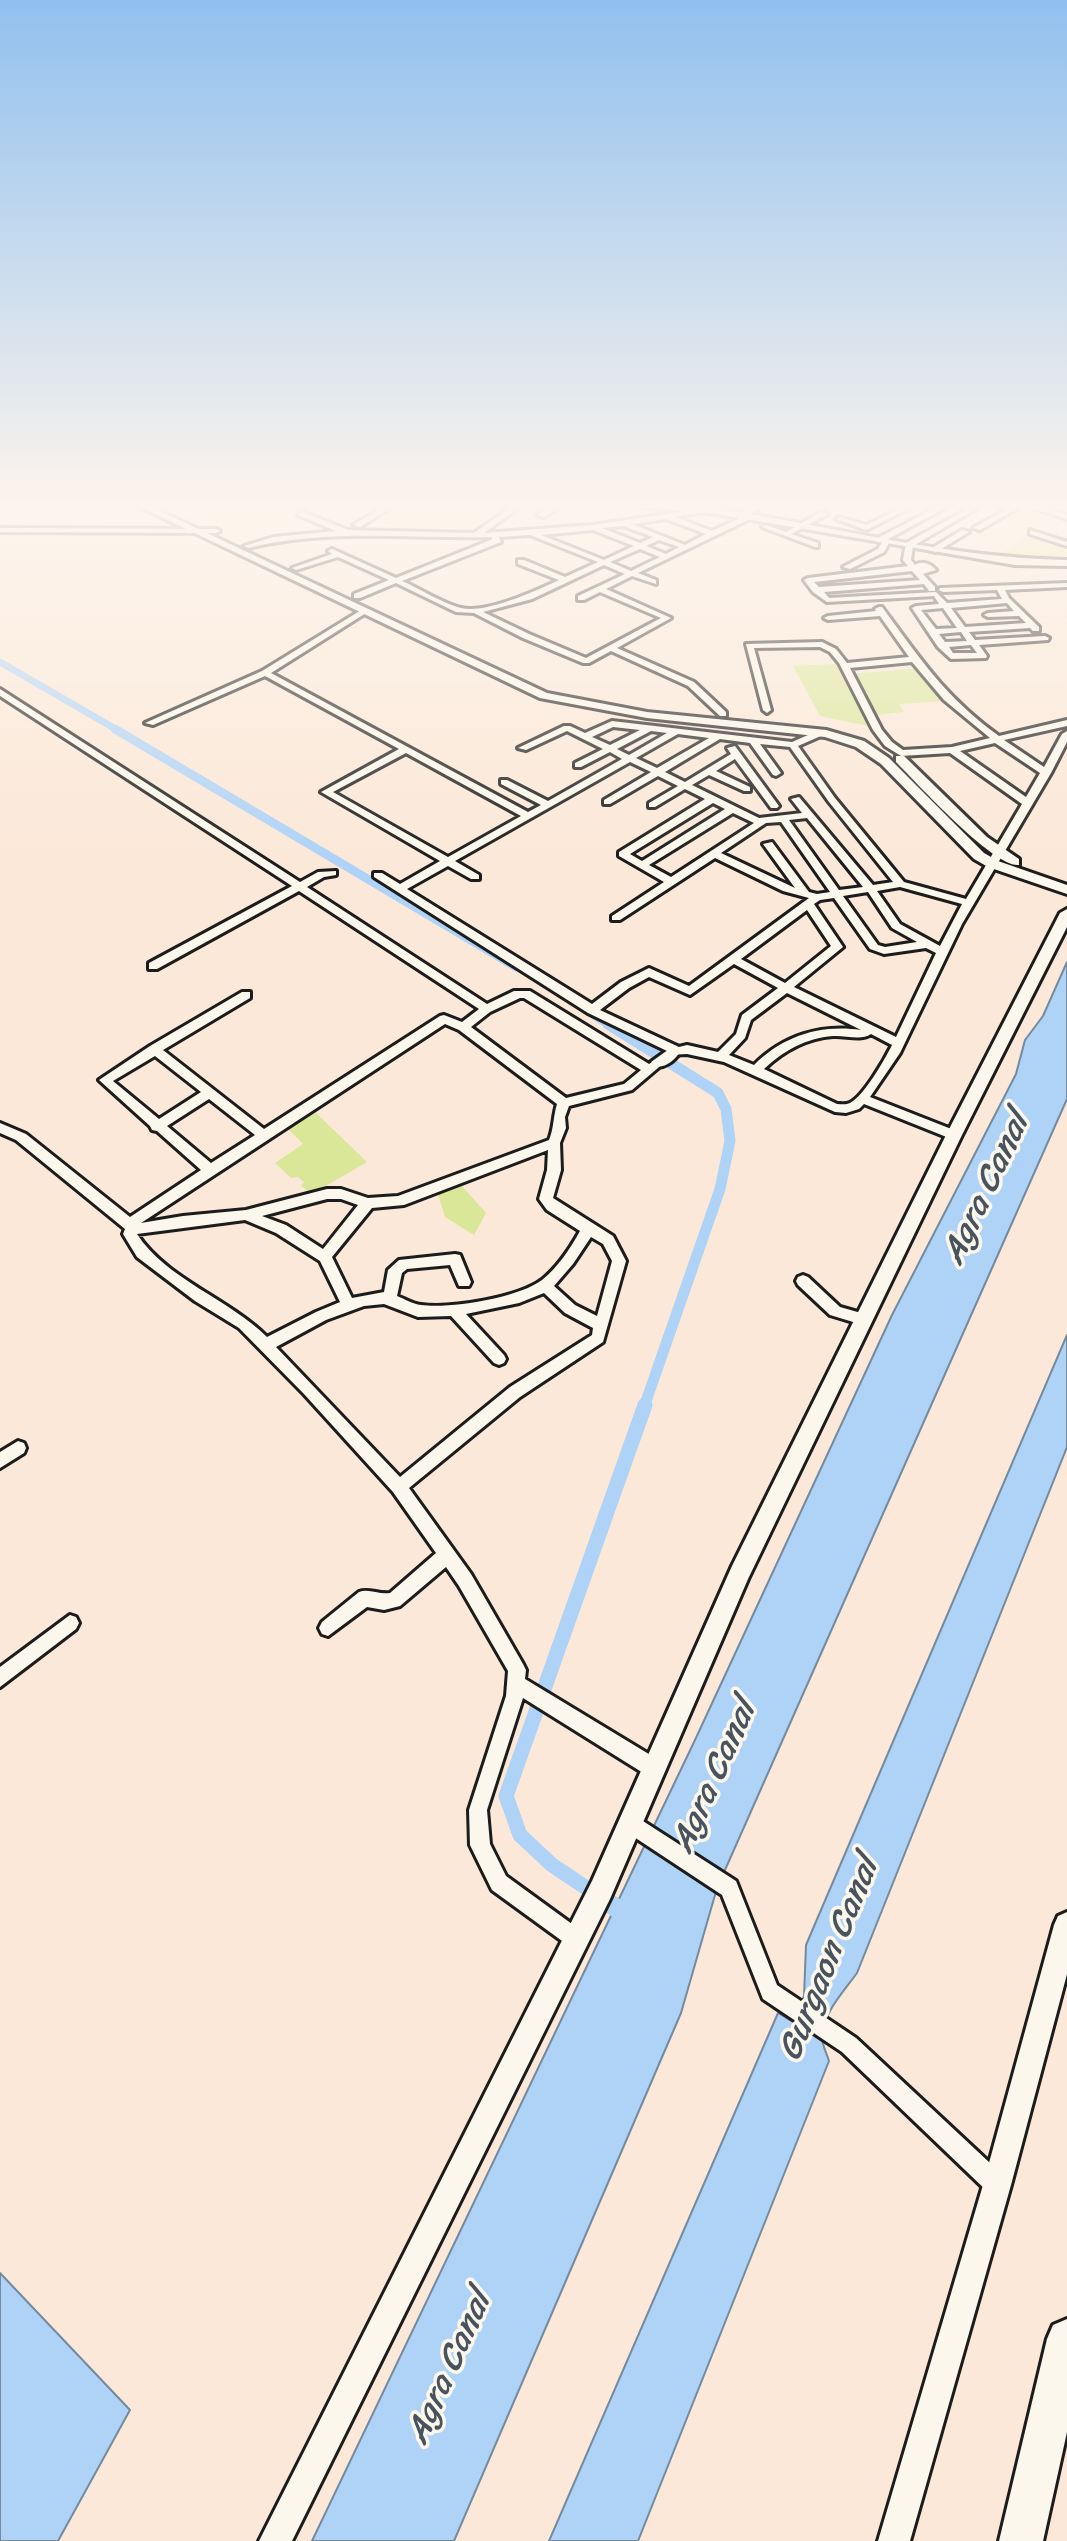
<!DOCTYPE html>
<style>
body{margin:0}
canvas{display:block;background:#fbe8d8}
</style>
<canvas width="1067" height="2541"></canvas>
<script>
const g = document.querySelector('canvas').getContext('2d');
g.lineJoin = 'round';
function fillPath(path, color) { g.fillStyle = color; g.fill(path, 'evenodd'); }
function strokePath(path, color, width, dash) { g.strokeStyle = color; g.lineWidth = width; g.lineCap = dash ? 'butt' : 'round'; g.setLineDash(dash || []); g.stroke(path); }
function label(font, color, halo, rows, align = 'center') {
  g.font = font + ' Sriracha,sans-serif'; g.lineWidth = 7; g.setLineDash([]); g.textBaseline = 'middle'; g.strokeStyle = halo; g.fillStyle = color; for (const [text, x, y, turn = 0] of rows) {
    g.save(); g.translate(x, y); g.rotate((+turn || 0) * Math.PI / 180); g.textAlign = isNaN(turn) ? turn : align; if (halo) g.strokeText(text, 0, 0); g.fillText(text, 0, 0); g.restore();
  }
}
const green = new Path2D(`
 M1028,536L1067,548V555L1018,557L1001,554Z
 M836,664L868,726L820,716L793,666Z
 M920,668L945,701L899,704L904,712L876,715L849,674Z
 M314,1111L367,1162L312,1194L301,1186L304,1182L298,1177L291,1178L275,1163L303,1144L287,1128Z
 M461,1185L486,1213L474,1235L445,1217L437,1191Z`);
const water = new Path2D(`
 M1067,962V1099L717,1888L681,2013L454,2541H312L695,1740L892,1315L1016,1074L1025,1040L1043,1016Z
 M1067,1335V1447L857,1973C845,1990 823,2013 822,2035C821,2043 827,2054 829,2061L638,2541H549L778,2013L793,2022L804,1996L806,1945Z
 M0,2273L130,2410L58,2541H0Z`);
const canalFar4 = new Path2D(`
 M0,662L119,731`);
const canalFar3 = new Path2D(`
 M115,729L516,967
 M593,1014L611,1026`);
const canalFar2 = new Path2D(`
 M608,1024L718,1093L726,1109L730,1141L720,1189L644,1407`);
const canalFar1 = new Path2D(`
 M606,1901L552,1865L520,1835L506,1796L645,1405`);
const canal = new Path2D(`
 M603,1899L628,1916`);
const street = new Path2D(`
 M390,503H398L360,527L353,525Z
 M517,503H525L484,533L593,525L705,508L707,511L675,517L712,531L742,517L740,513L760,503H769L750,514L752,518L638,573L656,580V584L632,576L606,589L671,618L617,648L694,682L726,712V716H720L688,686L611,651L589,663H583L523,638L474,613L456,612L396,583L360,598H354V594L389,580L338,557L296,570L292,568L332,554L328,551L332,549L396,578L493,539L491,537C409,539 329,528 248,548L244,546L274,537L336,531L298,515L301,511L348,530L474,533ZM666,519L706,534L685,545L632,524ZM623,526L653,537L640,543L602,528ZM593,530L634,546L604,560L541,535ZM530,535L598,562L565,577L524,560H518V564L559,580C536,591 485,614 461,608C441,603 421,589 402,581L501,542L499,537ZM659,540L679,547L666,554L646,546ZM640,549L660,557L631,571L610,562ZM604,565L625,574L578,596V600H584L600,592L661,618L586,658L529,634L483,612L532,599Z
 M557,503H565L544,517L537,515Z
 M945,503H954L888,539L890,541L884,552L850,569L843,567L878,549L882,542H878V538Z
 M978,503H986L913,546L911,560L915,565C922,560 931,564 936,570L923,574L935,587V591H929L924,584L824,592L829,598L936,592L947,603L1002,599L997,590L943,592L939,590L940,588L1067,583V587L1005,590L1009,598L1039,627V631H1033L1030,628L969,632L975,640L1045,636L1049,638L1048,640L979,645L987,656L986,658L951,659L938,647L912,608L916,606L939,604L934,596L827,602L813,592L804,580L808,578L908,566L903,560L906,543ZM912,571L920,580L819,587L814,582ZM1007,603L1014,611L988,613L984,615L988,617L1019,616L1026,623L965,627L951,608ZM943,608L957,628L936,629L921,610ZM961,632L967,641L945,642L939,634ZM971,645L977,653H953L949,647Z
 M1017,503H1031L1067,515V519L1023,505L980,530L973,528Z
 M1060,503H1067V506L1061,504Z
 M908,505L910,508L866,530L836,519L840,517L866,525Z
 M821,512L828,514L791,534L818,543V547H815L762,527L766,525L786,532Z
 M0,528L216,529L220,531L216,533L0,532Z
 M962,530L969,532L936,552L929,550Z
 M1030,530L1067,542V546L1030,534Z
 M879,607H882C921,660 945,697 999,736L1067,720V726L1004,740L1044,767L1062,734L1067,731V742L1051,773L962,924L900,1053L870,1097L959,1132L960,1135L954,1140L864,1104L859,1109L846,1113L835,1112L724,1062L687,1054L668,1055L667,1051L588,1013L374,877V873H382L400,884L440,861L321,792L399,749L265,676L153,725L145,723L262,671L363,609H366V613L271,673L528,812L541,805L501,784V780H507L548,801L622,759L610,752L581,767H575V763L603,749L567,731L526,750L518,748L564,726H570L585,733L612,721L792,742L817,731H823V735L798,746L835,798L904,882L966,899L1022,804L950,753L901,756L885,746L873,730L839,663L830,652L820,647L754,648L771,710L767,713L763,710L746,644L822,642L836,649L847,663L909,657L880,616L828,620L824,618L828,616L876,611L875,609ZM912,662L944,700L990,738L952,747L903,750L892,742L882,730L850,668ZM613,727L640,730L610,745L592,737ZM651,731L667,733L629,755L617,749ZM678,734L709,738L657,768L636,758ZM720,739L750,743L773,775L776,776L781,773L760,744L790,747L829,802L893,882L873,885L799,797L791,799L802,813L759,818L692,785L709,775L744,791H750V787L716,771L735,759L771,808H777L779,806L735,746L727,748L731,754L685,782L665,772ZM995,743L1040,773L1026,797L960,751ZM406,753L521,816L448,857L333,792ZM630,762L651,772L604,800V804H610L658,776L678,786L649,803V807H655L685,789L705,799L619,852V856L664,882L612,916V920H620L715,858L783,891L809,898L689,986L649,968L621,982L592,1004L407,889L448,866L471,879H479V875L455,861ZM713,803L725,809L642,861L630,854ZM733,813L754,823L671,877L649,865ZM807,818L863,887L839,890L789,820ZM781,822L830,892L817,894L809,892L772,842L763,844L795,888L721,853L766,823ZM900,887L962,904L940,946L900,924L877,891ZM868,892L892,928L917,942L885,947L878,945L843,896ZM834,898L870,949L884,954L926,948L936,953L896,1037L794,987L843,947L814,904L820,900ZM807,910L831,946L785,983L741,959ZM734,964L778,988L742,1015L736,1034L718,1052L687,1045L679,1047L600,1010L629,988L649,977L690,995ZM787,993L861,1030C820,1024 783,1036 754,1065L729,1055L745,1038L751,1020ZM871,1034L892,1045C885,1059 864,1096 850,1103C846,1105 841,1104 837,1104L764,1069C783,1051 806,1038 833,1036C845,1035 861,1041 871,1034Z
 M0,689L300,882L318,872L336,871V875L324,877L307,887L487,1004L514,991H530L649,1064L659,1058L665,1062L632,1090L569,1106L565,1117L566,1128L560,1143L561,1170L553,1198L613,1236L626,1261L603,1342L520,1397L409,1488L471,1574L523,1664L526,1670L525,1679L662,1762L664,1769L662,1776L655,1778L648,1776L523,1698L487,1810L490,1844L506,1876L583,1932L586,1939L583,1946L576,1949L569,1946L492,1890L470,1845L469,1810L506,1696L508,1671L459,1586L446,1567L400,1606L384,1610L367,1607L328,1636L322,1634L319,1628L322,1622L359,1592C369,1588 379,1595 390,1593L436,1553L393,1492L304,1394L239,1328L195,1301L137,1257L123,1234L125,1229L16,1140L0,1133V1123L26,1134L130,1217L201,1170L157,1131L152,1130L150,1126L99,1080L150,1046L242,992H250V998L163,1050L264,1129L440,1016L444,1015L462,1022L479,1009L299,891L157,969H149V963L292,886L0,696ZM520,998H524L641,1070L624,1084L566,1098L471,1027L490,1012ZM445,1024L459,1030L557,1104C553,1117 554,1128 549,1140L398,1196L368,1198L341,1189H327L246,1210L183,1216L141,1223ZM155,1056L201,1092L159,1119L113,1081ZM209,1099L255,1135L211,1163L167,1126ZM548,1150L547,1170L539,1199L547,1210L580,1231C570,1249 558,1267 542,1280C518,1298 450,1309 421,1305C412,1304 405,1299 397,1296L402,1273L407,1269L450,1265L459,1286H469L471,1282L460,1255L455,1254L399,1260L388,1270L384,1292L352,1298L332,1257L372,1208L404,1205ZM327,1199H341L358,1205L323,1249L286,1225L262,1216ZM245,1220L276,1233L320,1261L340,1302L316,1312L267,1337C229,1299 166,1279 137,1234ZM591,1237L603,1244L612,1261L597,1316L575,1305L554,1286L573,1264ZM544,1293L565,1313L593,1328L592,1335L510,1387L400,1477L276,1347L326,1320L364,1306L384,1304L418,1317L451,1316L494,1363L499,1365L504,1363L506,1359L504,1355L466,1314L519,1303Z
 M803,1275L808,1277L840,1307L868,1315L870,1319L868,1323L863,1325L830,1315L798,1285L796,1281L798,1277Z
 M18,1441L24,1443L26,1448L24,1453L0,1468V1452Z
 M70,1615L76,1617L79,1623L76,1629L0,1687V1667Z
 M632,1814L736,1881L777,1985L856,2038L1005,2177L1008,2185L1005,2193L997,2196L989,2193L842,2052L763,1999L722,1895L625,1831L622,1824L625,1817Z`);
const secondary = new Path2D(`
 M132,503H143L547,693L647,712L826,730L864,741L889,758L984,853L998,861L1067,885V894L988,867L974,859L881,764L856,747L825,737L647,718L540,698Z
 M598,503C638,503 680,503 720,509C836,527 950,558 1067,560V566L1015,565L717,514Z
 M896,756H904L987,837L1019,859V865C994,868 916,782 896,762Z
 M1067,909V927L962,1135L748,1579L610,1899L292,2541H259L592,1881L732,1566L946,1135L1060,913Z
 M672,1047L680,1052C674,1061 664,1069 654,1066L651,1062Z
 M1067,1912V1974L1011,2185L910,2541H878L983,2185L1054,1925L1058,1916Z`);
const highway = new Path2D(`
 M1067,2319V2432L1043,2541H999L1047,2339L1053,2325Z`);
const nearWaternames = [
 ["Agra Canal",987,1189,-65],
 ["Agra Canal",715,1777,-66],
 ["Gurgaon Canal",830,1959,-68],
 ["Agra Canal",450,2368,-66]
];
fillPath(green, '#dae799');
fillPath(water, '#aed3f7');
strokePath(water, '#748a9f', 2);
strokePath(canalFar4, '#aed3f7', 7);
strokePath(canalFar3, '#aed3f7', 9);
strokePath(canalFar2, '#aed3f7', 11);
strokePath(canalFar1, '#aed3f7', 15);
strokePath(canal, '#aed3f7', 19);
strokePath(street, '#1c1c1c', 6);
strokePath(secondary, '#1c1c1c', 6);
strokePath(highway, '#1c1c1c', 6);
fillPath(street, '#fbf7ec');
fillPath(secondary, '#fbf7ec');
fillPath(highway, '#fbf7ec');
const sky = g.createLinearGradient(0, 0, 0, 859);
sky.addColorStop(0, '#91c0ee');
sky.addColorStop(0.59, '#fdf5ed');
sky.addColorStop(1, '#fdf5ed00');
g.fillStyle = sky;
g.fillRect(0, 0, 1067, 859);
label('italic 34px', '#48535e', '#fbf7ec', nearWaternames);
</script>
